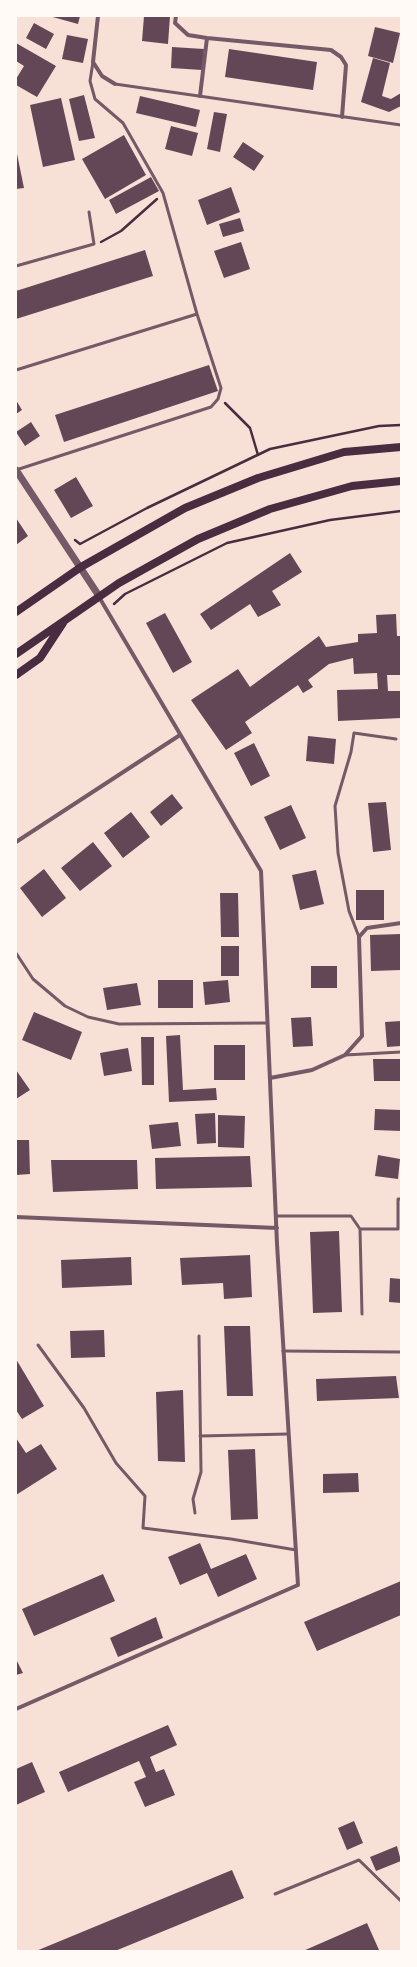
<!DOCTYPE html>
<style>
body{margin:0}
#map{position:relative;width:417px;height:1967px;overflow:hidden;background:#f7e1d7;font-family:"PT Sans",sans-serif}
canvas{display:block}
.frame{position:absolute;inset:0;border:17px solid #fffaf5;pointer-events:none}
</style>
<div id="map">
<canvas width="417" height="1967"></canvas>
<div class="frame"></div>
</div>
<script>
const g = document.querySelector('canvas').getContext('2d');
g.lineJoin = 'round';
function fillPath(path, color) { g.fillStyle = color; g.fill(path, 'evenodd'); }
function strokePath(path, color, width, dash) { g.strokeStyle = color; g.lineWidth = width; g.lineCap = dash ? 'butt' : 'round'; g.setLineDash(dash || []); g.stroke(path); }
const building = new Path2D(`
 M49,16H80L78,24Z
 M144,16H170L168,44L142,41Z
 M34,23L54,34L46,49L26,38Z
 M375,27L400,33L393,63L368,56Z
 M67,35L88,39L83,63L62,59Z
 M16,43L56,66L37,97L16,85V79L24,66L16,61Z
 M172,47L204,49L202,70L171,68Z
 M229,49L317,62L313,90L225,77Z
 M373,58L390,63L382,96L391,99L401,93V106L389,112L361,102Z
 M84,95L95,138L79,141L69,99Z
 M140,96L200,110L196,127L136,113Z
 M61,98L75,160L43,167L30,105Z
 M214,112L227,114L220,152L207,149Z
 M171,126L198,133L192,156L165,149Z
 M124,135L146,175L105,199L82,159Z
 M243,142L264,156L254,171L233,157Z
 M16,149L24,188L16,189Z
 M151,177L159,191L116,214L109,200Z
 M231,187L240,212L207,225L198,200Z
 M240,218L244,231L223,237L219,224Z
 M241,242L250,269L224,278L214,251Z
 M145,250L153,276L16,319V291Z
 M209,365L218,391L64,442L55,415Z
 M16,400L22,410L16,414Z
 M31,422L40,436L25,446L16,432Z
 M76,477L93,506L71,518L54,490Z
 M16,518L28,536L16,545Z
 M290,553L302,572L272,591L281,605L258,617L250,604L211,630L200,614Z
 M165,613L192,662L173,673L146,623Z
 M396,614L397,636H401V675H387L388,691H401V718L338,721L337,690L378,689L377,673L354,674L353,658L329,664L308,680L313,687L303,693L298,685L245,722L252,733L226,750L191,700L238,669L250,687L319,636L326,647L358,642V634L377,633L376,615Z
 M308,736L336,739L334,764L306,761Z
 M254,743L270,776L251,786L234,753Z
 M172,794L183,808L161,826L150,812Z
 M386,802L391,850L373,852L368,803Z
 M291,805L306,838L280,850L264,817Z
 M131,812L150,837L123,858L104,833Z
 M93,842L112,866L80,891L61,868Z
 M44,869L66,898L42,917L20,888Z
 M316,870L324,904L300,910L292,875Z
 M356,890H384V920H356Z
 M220,893H238L239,937H221Z
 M401,934V970L371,971L370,935Z
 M221,946H239V976H221Z
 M311,966H337V988H311Z
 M158,980H193V1008H158Z
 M228,980L230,1002L205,1005L203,982Z
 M137,983L141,1005L107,1010L103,988Z
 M34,1012L82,1032L71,1060L22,1040Z
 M311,1017L313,1046L293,1047L291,1018Z
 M401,1021V1046L387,1047L385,1022Z
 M180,1035L183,1090L216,1088L217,1100L169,1102L166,1036Z
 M141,1037H154V1085H142Z
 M214,1045H245V1080H214Z
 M128,1048L132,1071L104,1076L100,1053Z
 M373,1059H401V1081H374Z
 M16,1070L30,1090L16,1099Z
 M375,1109L401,1110V1131L374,1130Z
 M215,1113L216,1143L197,1144L195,1114Z
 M218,1115L245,1116L244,1148L218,1147Z
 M178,1122L181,1146L152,1149L149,1125Z
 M16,1140H29L30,1174L16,1175Z
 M378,1155L400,1159L398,1179L375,1176Z
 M250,1156L252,1187L156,1189L155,1158Z
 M51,1160H137L138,1189L53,1192Z
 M339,1231L342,1312L313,1313L310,1232Z
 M250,1255L252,1297L224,1299L223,1283L182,1285L180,1258Z
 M131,1257L132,1285L62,1288L61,1260Z
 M390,1278L401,1279V1303L389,1302Z
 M224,1326H250L253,1396H227Z
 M104,1330L105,1357L71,1358L70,1331Z
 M16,1359L44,1406L22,1419L16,1410Z
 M396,1376L399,1398L317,1401L316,1379Z
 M183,1390L185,1462L158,1461L156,1392Z
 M16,1438L26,1453L41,1444L57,1469L16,1495Z
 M255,1449L258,1519L231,1520L228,1450Z
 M358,1473L359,1492L323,1493V1474Z
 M200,1543L211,1569L246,1554L257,1579L218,1597L207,1573L180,1585L168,1557Z
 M103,1574L115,1601L34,1636L22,1609Z
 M401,1581V1615L317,1651L304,1622Z
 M156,1617L163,1638L118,1657L110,1638Z
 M16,1659L23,1673L16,1675Z
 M168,1725L177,1745L150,1757L156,1772L164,1769L175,1795L145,1807L134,1782L146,1777L139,1761L68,1792L59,1772Z
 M32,1762L45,1792L16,1805V1769Z
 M354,1821L363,1843L347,1850L338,1828Z
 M397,1846L401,1861L376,1871L370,1857Z
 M232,1870L244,1898L115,1951H36Z
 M367,1923L379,1950L303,1951Z`);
const path = new Path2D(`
 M101,242L121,231L157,199
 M225,403L250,428L258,455
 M75,540L80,544L147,508L270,449L379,426L401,425
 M114,604L125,594L227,543L330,520L401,511`);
const service = new Path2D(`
 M115,84L401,125
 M16,266L94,244L89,212
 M16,370L197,314
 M16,470L211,407L218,399L221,388L197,314L163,193L123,123L95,99L90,81L93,62
 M359,937L349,911L338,853L335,806L351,752L354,733L396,739
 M16,953L33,979L65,1006L88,1017L119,1024L267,1023
 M345,1055L401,1052
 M276,1216H351L360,1229L362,1314
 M360,1229H398V1199H401
 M38,1345L84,1408L116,1463L145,1496L143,1528L231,1539L296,1550
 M283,1351L401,1352
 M200,1436L288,1434
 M195,1513L193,1499L201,1472L199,1336
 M275,1894L359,1860L401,1901`);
const minor = new Path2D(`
 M98,16L93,62L102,76L115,84
 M176,16L175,23L188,35L207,38L331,50L341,57L346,65L342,117
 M200,96L207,38
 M16,842L180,735
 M270,1078L312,1070L345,1055L362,1036L359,937L367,928L401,923
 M16,1217L277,1228
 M16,1709L298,1585L277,1244L261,871L99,597`);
const tertiary = new Path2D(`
 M16,470L99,596`);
const secondary = new Path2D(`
 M16,612L81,567L185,508L258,478L344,452L401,447
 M16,654L119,583L198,539L270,509L352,486L401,481
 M16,675L40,658L63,623`);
fillPath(building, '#644757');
strokePath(path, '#4a2c40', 2.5);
strokePath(service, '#755966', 3);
strokePath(minor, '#755966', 4);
strokePath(tertiary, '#755966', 7);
strokePath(secondary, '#4a2c40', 8);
</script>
